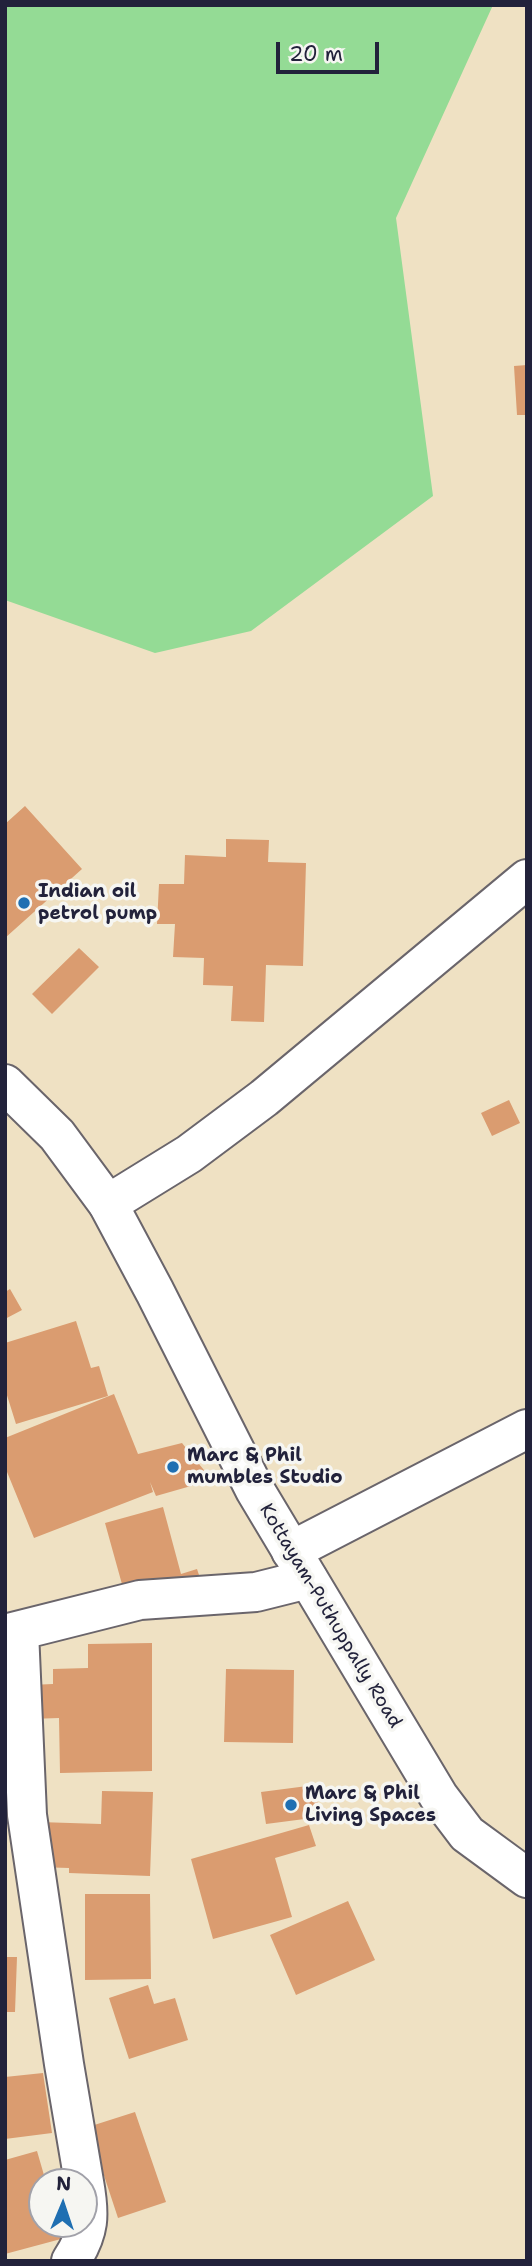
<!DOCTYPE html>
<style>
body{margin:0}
#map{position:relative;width:532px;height:2266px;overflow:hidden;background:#efe1c3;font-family:"Shantell Sans",sans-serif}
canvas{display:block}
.frame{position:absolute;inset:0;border:7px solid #22223b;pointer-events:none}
.north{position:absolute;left:28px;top:2168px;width:70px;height:70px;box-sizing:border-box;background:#f6f6f2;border:2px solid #a1a1a9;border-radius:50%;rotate:2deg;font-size:19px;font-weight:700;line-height:28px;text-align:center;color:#22223b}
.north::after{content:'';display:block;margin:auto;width:24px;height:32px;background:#1f6fb2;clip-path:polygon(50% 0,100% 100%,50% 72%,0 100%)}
.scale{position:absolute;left:276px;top:42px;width:103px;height:32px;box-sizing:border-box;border:4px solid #22223b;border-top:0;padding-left:9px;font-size:21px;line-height:24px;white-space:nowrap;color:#22223b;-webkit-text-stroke:5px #f6f6f2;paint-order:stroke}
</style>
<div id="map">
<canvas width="532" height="2266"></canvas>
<div class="frame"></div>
<div class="north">N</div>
<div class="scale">20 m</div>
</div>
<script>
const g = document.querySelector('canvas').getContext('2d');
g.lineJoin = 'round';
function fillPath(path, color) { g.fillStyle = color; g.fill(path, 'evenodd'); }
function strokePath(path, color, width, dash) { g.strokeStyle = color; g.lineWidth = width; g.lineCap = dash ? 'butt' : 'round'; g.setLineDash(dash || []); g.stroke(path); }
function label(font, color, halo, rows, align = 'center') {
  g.font = font + ' "Shantell Sans",sans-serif'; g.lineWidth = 7; g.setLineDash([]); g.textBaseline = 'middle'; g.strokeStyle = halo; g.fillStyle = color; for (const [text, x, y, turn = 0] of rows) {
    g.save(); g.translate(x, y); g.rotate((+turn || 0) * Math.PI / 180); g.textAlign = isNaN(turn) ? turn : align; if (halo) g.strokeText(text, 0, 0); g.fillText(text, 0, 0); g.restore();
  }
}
const green = new Path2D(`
 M5,5H493L396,218L433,496L251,631L155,653L5,600Z`);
const building = new Path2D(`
 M527,365V415H517L514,366Z
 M25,806L82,869L5,938V824Z
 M226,839L269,840L268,862L306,863L303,966L266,965L264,1022L231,1021L233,986L203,985L204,958L173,957L175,924H157L159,884H184L185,855L226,857Z
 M79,948L99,967L52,1014L32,994Z
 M509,1100L520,1123L492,1136L481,1113Z
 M10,1289L22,1310L5,1319V1292Z
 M76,1321L91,1368L99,1366L108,1396L16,1424L5,1389V1343Z
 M114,1394L138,1454L182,1443L212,1480L156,1496L150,1482L153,1492L34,1538L5,1467V1438Z
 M163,1507L181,1574L197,1569L203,1587L125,1595L105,1523Z
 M152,1643V1771L60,1773L59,1718L30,1719V1685L53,1684V1669L88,1668V1644Z
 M226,1669L294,1670L293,1743L224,1742Z
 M315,1785L320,1817L266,1824L261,1792Z
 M102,1791L153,1792L150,1876L69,1873V1868L37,1867L39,1822L101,1824Z
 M309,1825L316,1846L275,1858L292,1917L213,1939L191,1859Z
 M85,1894H150L151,1979L85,1980Z
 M348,1901L375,1960L296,1995L270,1935Z
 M5,1957H17L15,2012H5Z
 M148,1985L154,2004L175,1998L188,2040L129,2059L109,1998Z
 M43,2073L52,2133L5,2139V2077Z
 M135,2112L166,2202L118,2218L88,2127Z
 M37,2151L46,2182H42V2224H57L61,2239L5,2254V2160Z`);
const minor = new Path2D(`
 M108,1204L189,1154L264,1098L527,879
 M291,1551L527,1429
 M19,1631L27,1815L64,2064L84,2182
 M5,1634L140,1600L256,1592L308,1579
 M71,2261C90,2232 90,2215 84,2182`);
const major = new Path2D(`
 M5,1084L57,1135L108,1204L155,1292L255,1490L439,1797L467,1834L527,1878`);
const markers = [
 [24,903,7,"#1f6fb2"],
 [173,1467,7,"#1f6fb2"],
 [291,1805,7,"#1f6fb2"]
];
const poiNames = [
 ["Indian oil",38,892],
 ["petrol pump",38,914],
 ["Marc & Phil",187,1456],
 ["mumbles Studio",187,1478],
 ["Marc & Phil",305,1794],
 ["Living Spaces",305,1816]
];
const streetNames = [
 ["Kottayam-Puthuppally Road",330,1616,59]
];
fillPath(green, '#94db95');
fillPath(building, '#da9c70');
strokePath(minor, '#6a656b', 42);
strokePath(major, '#6a656b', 42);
strokePath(minor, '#fff', 38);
strokePath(major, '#fff', 38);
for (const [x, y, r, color] of markers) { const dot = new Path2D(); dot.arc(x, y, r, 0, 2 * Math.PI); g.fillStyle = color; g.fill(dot); strokePath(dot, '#f6f6f2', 2.5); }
label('bold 19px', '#22223b', '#f6f6f2', poiNames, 'left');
label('19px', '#22223b', '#f6f6f2', streetNames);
</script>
